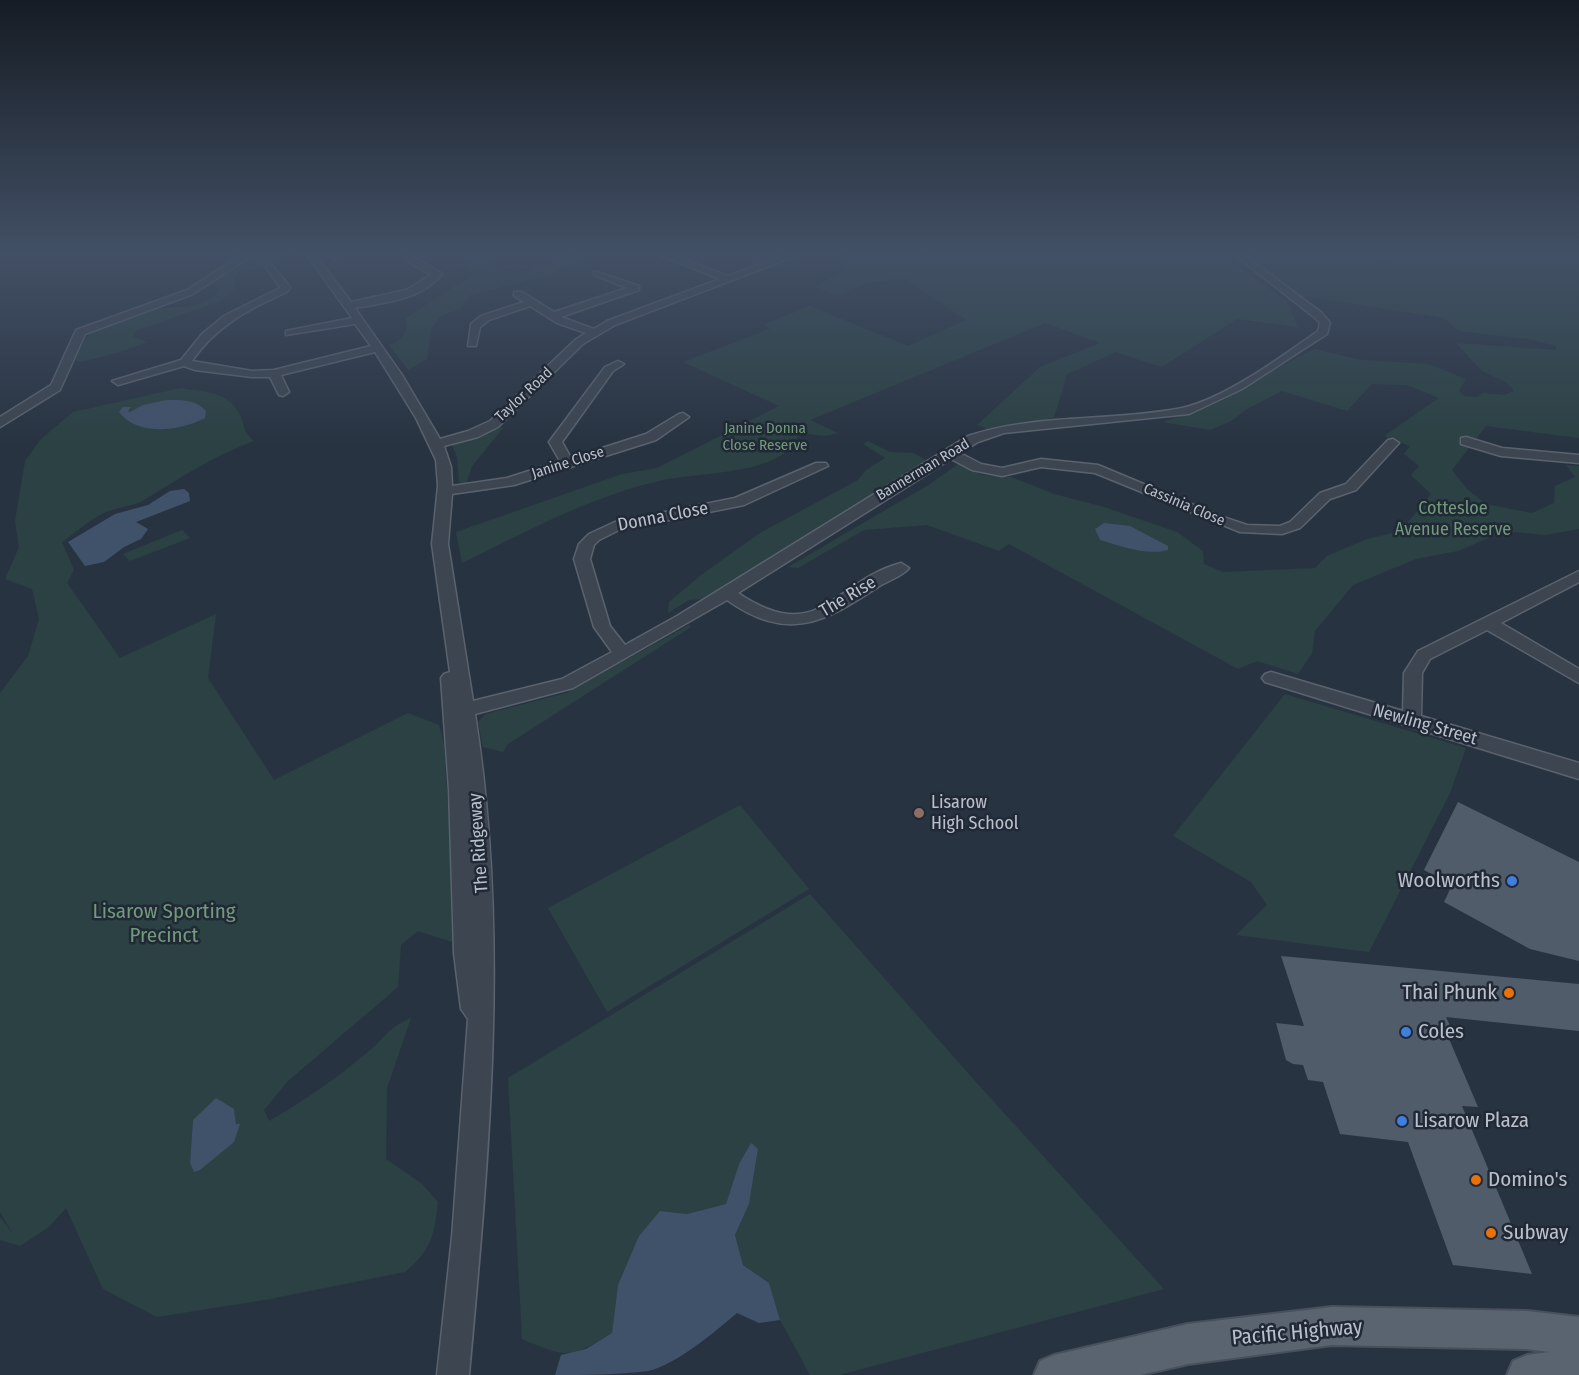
<!DOCTYPE html>
<style>
body{margin:0}
canvas{display:block;background:#283341}
</style>
<canvas width="1579" height="1375"></canvas>
<script>
const g = document.querySelector('canvas').getContext('2d');
g.lineJoin = 'round';
function fillPath(path, color) { g.fillStyle = color; g.fill(path, 'evenodd'); }
function strokePath(path, color, width, dash) { g.strokeStyle = color; g.lineWidth = width; g.lineCap = dash ? 'butt' : 'round'; g.setLineDash(dash || []); g.stroke(path); }
function label(font, color, halo, rows, align = 'center') {
  g.font = font + ' "Fira Sans Condensed",sans-serif'; g.lineWidth = 5; g.setLineDash([]); g.textBaseline = 'middle'; g.strokeStyle = halo; g.fillStyle = color; for (const [text, x, y, turn = 0] of rows) {
    g.save(); g.translate(x, y); g.rotate((+turn || 0) * Math.PI / 180); g.textAlign = isNaN(turn) ? turn : align; if (halo) g.strokeText(text, 0, 0); g.fillText(text, 0, 0); g.restore();
  }
}
const green = new Path2D(`
 M256,252L295,254L279,262L238,273L234,278L235,289L221,301L135,331L133,337L147,342L120,352L80,362L76,360C78,354 80,348 83,343C95,324 129,312 150,309C174,305 203,313 219,290L212,280Z
 M465,252H508L489,265C520,283 555,260 585,252C593,250 602,252 609,252L560,268L551,275L470,295L461,308L440,317L431,329L427,359L408,370L389,345C402,341 409,332 406,318L474,274L459,266L470,262L455,254Z
 M866,252H916L942,261H1004L1014,252H1218L1287,302L1298,327L1237,319L1162,367L1116,352L1067,374L1054,418L987,429L977,425L1040,367L1100,343L1045,323L810,420L838,433L826,436L800,433C797,438 794,444 790,448C767,474 696,473 663,480C591,496 528,531 462,563L456,532L622,474L657,468L779,406L683,362L770,329L764,324L810,306L908,346L966,320L904,279L869,282L837,296L814,287L848,268L836,257Z
 M1263,252H1579V438L1486,426L1452,470L1467,489L1486,504L1532,513L1554,503L1555,486L1575,477L1566,465L1579,466V529L1546,535L1505,531L1458,551L1416,559L1353,585L1315,631L1312,653L1298,674L1257,661L1238,669L1009,544L999,551L927,525L864,530L798,568L788,567L930,484L958,464L982,475L1011,477L1054,494L1104,507L1177,532L1203,551L1204,564L1223,572L1315,568L1327,556L1367,539L1401,531L1431,494L1411,475L1419,466L1404,454L1410,446L1384,436L1439,398L1407,385L1372,384L1347,411L1282,391L1247,409L1231,421L1210,430L1163,422L1202,408L1314,349L1362,360L1428,364L1466,379L1459,391L1464,396L1478,397L1482,393L1504,395L1514,391L1506,382L1482,371L1456,343L1556,350V346L1529,339L1459,331L1444,318L1302,296L1247,256Z
 M181,388C203,392 227,391 239,413C247,426 239,427 254,441C215,455 180,478 144,500C132,507 117,507 104,513C89,520 75,533 62,542L74,570L67,583L120,658L216,614L208,678L274,780L408,713L439,725L444,745L453,882L452,942L418,931L401,945L398,987L288,1081L264,1110L269,1121C304,1101 337,1078 368,1052C386,1037 386,1029 411,1018L387,1088L386,1159L422,1184L438,1202C434,1236 432,1249 405,1272L270,1299L157,1317L103,1289L66,1208L49,1227L20,1246L0,1240V1217L13,1234L0,1212V693L28,656L39,619L32,589L5,579L19,547L15,521L25,461L40,440L73,412ZM234,1109L236,1125L190,1163L193,1120Z
 M504,427L472,466L466,484L459,482L457,457L452,445Z
 M868,441L890,452L913,453L928,461L704,599L689,600L668,613L669,602L701,575L760,533L858,480L866,470L885,458L863,444Z
 M182,530L190,538L130,561L123,554Z
 M689,625L691,627L508,744L503,752L483,747L478,722L486,714L566,693Z
 M1285,694L1466,748L1450,793L1369,952L1236,935L1267,905L1251,882L1173,836Z
 M740,805L809,889L607,1012L548,908Z
 M810,894L975,1081L1164,1289L839,1375H810L780,1320L769,1283L743,1265L735,1235L749,1204L758,1149L739,1164L726,1204L687,1214L660,1211L618,1285L612,1333C569,1359 568,1358 522,1339L508,1078Z`);
const water = new Path2D(`
 M166,400C182,400 195,399 206,411L205,418C180,431 138,437 119,412L123,407H131L128,411L130,412L143,405Z
 M184,489L189,493L190,501L136,522L148,529L141,539L124,547L104,562L85,566L68,542L115,514L148,505L170,491Z
 M1104,523L1130,526L1168,546V550C1147,556 1120,546 1100,540L1095,529Z
 M216,1098L234,1109L236,1124H240L234,1142L200,1170L194,1172L190,1163L193,1120Z
 M751,1143L758,1149L749,1204L735,1235L743,1265L769,1283L780,1320L759,1323L737,1313C716,1331 674,1366 648,1371C617,1375 586,1375 555,1375L561,1355L586,1349L612,1333L618,1285L639,1236L660,1211L687,1214L726,1204L739,1164Z`);
const stream = new Path2D(`
 M1363,265L1397,252`);
const building = new Path2D(`
 M1458,802L1579,862V961L1530,949L1444,902L1452,885L1424,870Z
 M1281,956L1579,984V1031L1446,1017L1451,1028L1444,1027L1478,1107L1462,1106L1532,1274L1453,1265L1408,1142L1340,1134L1323,1082L1308,1080L1303,1065L1293,1064L1286,1060L1276,1023L1304,1026Z`);
const minor = new Path2D(`
 M246,252H257L193,294L85,334L60,390L0,427V417L51,385L76,330L187,290Z
 M305,252H313L351,302L406,290L431,275L405,260V256H411L440,272L442,274C423,299 384,303 355,308L402,375L440,439L468,431L490,421L575,340L586,333L557,323L530,306L489,320L480,327L476,346H468L471,324L481,316L524,302L514,296V292H522L554,312L627,288L594,275V271L639,286V290L561,317L594,329L607,321L720,279L652,252H663L728,276L794,252H806L615,325L583,344L498,427L478,437L444,446L451,467L452,486L507,478L560,461L549,442L605,367L618,361L624,364L613,371L562,442L571,458L646,434L679,414L683,413L689,417L656,440L514,485L452,494L448,544L473,701L562,679L612,652L594,627L574,559L579,544L589,534L615,522L735,498L816,463H826L828,466L744,505L619,530L599,540L594,545L590,559L610,626L625,645L677,616L968,436C1037,413 1112,422 1182,408C1224,399 1283,356 1318,331L1320,323L1314,317L1231,252H1240L1322,313L1330,323L1327,334L1242,389L1189,414L1004,433L978,442L960,453L981,464L1002,468L1041,459L1098,465L1220,516L1247,525L1280,526L1290,522L1320,493L1346,484L1388,440L1393,439L1399,443L1356,490L1330,499L1300,528L1282,534L1240,532L1095,473L1041,467L1002,476L972,470L951,459L738,593C820,648 833,581 901,563L909,568C903,576 887,581 878,587C822,624 787,642 727,600L573,688L475,714C510,933 489,1156 469,1375H437L452,1237L468,1019L461,1009L454,953L449,790L441,678L444,674L450,672L432,544L438,486L436,460L416,418L375,352L281,375L289,392L283,396L279,395L270,377H252L195,370L184,366L118,385L112,381L181,360L202,334L224,316L280,288L266,267L271,264L290,287L287,292C249,309 216,326 192,361L252,371L274,370L371,346L355,324L286,335V331L352,318Z
 M328,252H337L342,257L334,259Z
 M1466,437L1502,448L1579,455V463L1501,456L1461,444V438Z
 M1579,571V582L1501,623L1579,669V683L1487,630L1430,659L1422,673L1421,716L1579,763V779L1265,682L1262,678L1265,674L1271,672L1403,711L1404,673L1418,651Z`);
const major = new Path2D(`
 M1332,1307L1527,1311L1579,1317V1375H1507L1513,1361L1527,1355L1549,1352L1527,1349L1332,1345L1188,1364L1140,1375H1034L1040,1361L1054,1355L1188,1324Z`);
const markers = [
 [919,813,6,"#8d6e63"],
 [1512,881,6,"#3f7fe0"],
 [1509,993,6,"#e8710a"],
 [1406,1032,6,"#3f7fe0"],
 [1402,1121,6,"#3f7fe0"],
 [1476,1180,6,"#e8710a"],
 [1491,1233,6,"#e8710a"]
];
const farStreetnames = [
 ["Taylor Road",524,395,-43],
 ["Janine Close",568,463,-18],
 ["Bannerman Road",923,470,-31],
 ["Cassinia Close",1184,505,23]
];
const farParknames = [
 ["Janine Donna",765,429],
 ["Close Reserve",765,446]
];
const parkNames = [
 ["Cottesloe",1453,509],
 ["Avenue Reserve",1453,530]
];
const streetNames = [
 ["Donna Close",663,517,-11],
 ["The Rise",848,597,-31],
 ["Newling Street",1425,725,16],
 ["The Ridgeway",479,843,-94]
];
const poiNames = [
 ["Lisarow",931,803],
 ["High School",931,824]
];
const nearPoinames = [
 ["Woolworths",1500,881,"right"],
 ["Thai Phunk",1497,993,"right"],
 ["Coles",1418,1032],
 ["Lisarow Plaza",1414,1121],
 ["Domino's",1488,1180],
 ["Subway",1503,1233]
];
const nearParknames = [
 ["Lisarow Sporting",164,912],
 ["Precinct",164,936]
];
const nearStreetnames = [
 ["Pacific Highway",1297,1333,-5]
];
fillPath(green, '#2b4143');
fillPath(water, '#40526a');
strokePath(stream, '#40526a', 2);
fillPath(building, '#515c6b');
strokePath(minor, '#5a626e', 3);
strokePath(major, '#49505d', 4);
fillPath(minor, '#3c4550');
fillPath(major, '#5a6470');
const sky = g.createLinearGradient(0, 0, 0, 444);
sky.addColorStop(0, '#161c24');
sky.addColorStop(0.57, '#425065');
sky.addColorStop(1, '#42506500');
g.fillStyle = sky;
g.fillRect(0, 0, 1579, 444);
for (const [x, y, r, color] of markers) { const dot = new Path2D(); dot.arc(x, y, r, 0, 2 * Math.PI); g.fillStyle = color; g.fill(dot); strokePath(dot, '#212936', 2); }
label('15px', '#b9c0cb', '#212936', farStreetnames);
label('15px', '#719a7a', '#212936', farParknames);
label('18px', '#719a7a', '#212936', parkNames);
label('18px', '#b9c0cb', '#212936', streetNames);
label('18px', '#b9c0cb', '#212936', poiNames, 'left');
label('21px', '#b9c0cb', '#212936', nearPoinames, 'left');
label('21px', '#719a7a', '#212936', nearParknames);
label('21px', '#b9c0cb', '#212936', nearStreetnames);
</script>
